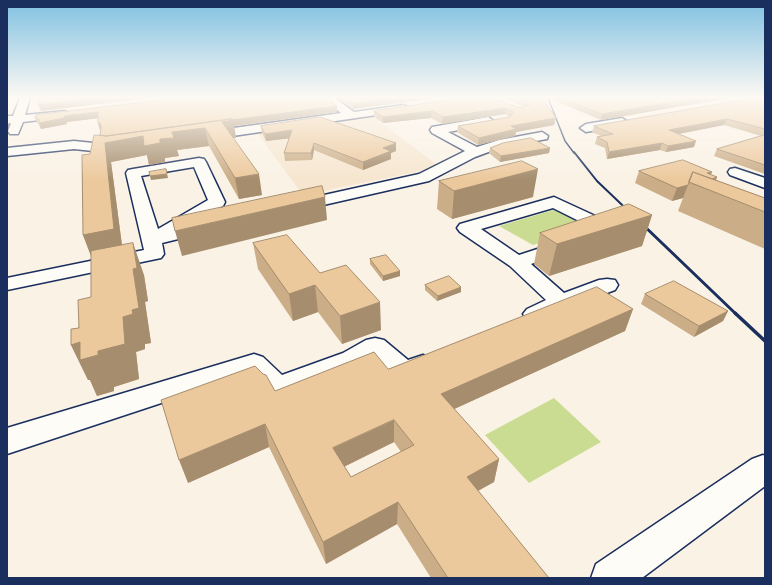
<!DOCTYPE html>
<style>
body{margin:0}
#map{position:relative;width:772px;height:585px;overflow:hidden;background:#faf2e5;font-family:"Shantell Sans",sans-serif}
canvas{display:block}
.frame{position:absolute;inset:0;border:8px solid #1b2f5e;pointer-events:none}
</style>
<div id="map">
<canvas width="772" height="585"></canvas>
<div class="frame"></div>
</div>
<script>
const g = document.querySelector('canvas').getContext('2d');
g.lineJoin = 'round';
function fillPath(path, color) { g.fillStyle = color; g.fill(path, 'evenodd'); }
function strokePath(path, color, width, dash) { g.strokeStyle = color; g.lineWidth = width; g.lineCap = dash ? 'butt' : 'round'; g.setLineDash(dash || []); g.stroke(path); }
const built = new Path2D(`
 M371,115L440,167L303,195L257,133Z`);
const green = new Path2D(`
 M557,209L592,227L533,245L499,226Z
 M554,398L601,442L529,483L485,435Z`);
const minor = new Path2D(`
 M20,98H30L25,115L65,111L71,114L65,117L23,122L18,134H10L8,131L11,123L7,124V116H13Z
 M323,98H335L354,112L404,105L410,108L404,111L205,140L199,136L205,132L341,113Z
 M488,117L494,121L492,124L448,132L477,147L499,140L542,132L548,136L547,139L502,147L475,157L429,181L297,211L291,210L289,206L291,202L297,201L419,174L465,151L432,133L430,130L432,127Z
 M622,118L628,122L626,125L586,132L580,128L586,124Z
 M74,141L112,145L121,143L126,144L128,147L126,150L112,153L74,149L7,156V148Z
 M199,158L204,159L206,162L225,202L223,206L190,225L205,222L211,223L214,227L211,231L162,243L164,254L161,258L7,290V278L144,250L126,173L128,170L133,169ZM194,167L208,200L158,229L141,176Z
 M735,168L765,178V188L730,175L728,172L730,169Z
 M554,197L617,226L620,230L617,234L611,235L605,234L553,208L481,229L519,255L565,240L572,242L575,246L572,250L531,264L564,293L599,280L607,279L615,280L618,285L615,290L580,303L571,304L543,319L535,321L527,319L523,314L527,309L546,300L510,266L460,232L457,228L460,224Z
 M375,338L384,340L408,360L423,355L432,358L436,364C432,371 428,372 422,375C397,387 391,374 373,358L361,365L278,398L268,395L249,374L7,454V428L254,354L263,357L282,375L343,353L366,340Z
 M763,455L765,456V486L642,578H591L596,564L752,459Z`);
const railFar3 = new Path2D(`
 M548,98L565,141L574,153`);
const railFar2 = new Path2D(`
 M574,152L597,181L641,223`);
const railFar1 = new Path2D(`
 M640,222L736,314`);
const rail = new Path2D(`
 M735,313L765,341`);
const wall = new Path2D(`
 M338,98H434L353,109Z
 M462,98L521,108L524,107L503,98H542L556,118L554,125L516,132L515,136L478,145L457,132L458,126L510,117L505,114L442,124L431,118L383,123L374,117V111Z
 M548,98H729L601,120Z
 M765,98V174L714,156L717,149L761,136L724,125L679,134L694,147L666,152L660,150L607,159L605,148L595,144L597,137L601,136L592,132L594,126Z
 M337,106V112L234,126L236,138H233L262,195L239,199L209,146L177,150L179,156L165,158V162L149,165L147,155L111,162L122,245L144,275L148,301L145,302L151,343L145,344V349L136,352L139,379L114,387V391L97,396L90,380H88L71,345L91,297V255L83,235L90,154L100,135L101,130H100L98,123V118L67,122V124L41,129L39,125L38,124L35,118Z
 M261,126L396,151L391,153V159L363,170L314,150L312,160L285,161L284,153L289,138L266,141L262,133Z
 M490,148H550L549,153L500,162L489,153Z
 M639,171L712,172L710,175L717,177L716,180L765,198V249L678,211L683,198L672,201L635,183Z
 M439,181L533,197L452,219L437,209Z
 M652,215L642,246L549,276L534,264L540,233Z
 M253,243L320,273L381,330L342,344L318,312L293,321L258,269Z
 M370,259L400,271V276L383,281L370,264Z
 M425,285L461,292L437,301L425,290Z
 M645,294L728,311L723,321L694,337L641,304Z
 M633,309L625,331L454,409L499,459L494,482L478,491L549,578H431L397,524L326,564L269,447L188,483L275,391L388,369ZM394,442L401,452L351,477L344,467Z`);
const shadedWall = new Path2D(`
 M97,98H149L41,111L38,105Z
 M392,98H434L353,109V104Z
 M697,98H729L601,120L602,114Z
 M337,106V112L234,126L236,138L225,139L205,128L209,146L177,150L179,156L165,158V162L149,165L147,155L111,162L123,253L92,259L83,235L105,143L110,137Z
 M506,108L505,114L442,124L443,117Z
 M432,111L431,118L383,123V117Z
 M98,112L100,118L67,122V124L41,129L39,123L64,116Z
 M556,118L554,125L516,132L515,136L478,145L479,138L511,126Z
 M727,119L724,125L667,136L669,130Z
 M98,123H100L103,129L100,130Z
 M292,130L293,138L266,141L265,134Z
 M696,141L694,147L666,152L668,146Z
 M314,143V150L312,160L311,153Z
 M396,143V151L391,153V159L363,170V162L383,148Z
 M662,143L660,150L607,159L609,152Z
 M550,148L549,153L500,162L501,156Z
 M166,169L168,178L151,180L150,176Z
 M538,169L533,197L452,219L454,191Z
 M712,172L709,179L717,177L712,190H709L692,184L704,181L707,173Z
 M259,174L262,195L239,199L235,178Z
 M688,185L683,198L672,201L677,188Z
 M325,197L327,220L182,256L175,231Z
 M652,215L642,246L549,276L557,244Z
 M133,243L144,275L148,301L145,302L151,343L145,344V349L136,352L139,379L114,387V391L97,396L90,380H88L71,345L80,342L98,351L123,317L132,310L133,269Z
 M400,271V276L383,281V276Z
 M315,285L318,312L293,321L289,294Z
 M461,287V292L437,301L438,296Z
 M380,302L381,330L342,344L340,316Z
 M633,309L625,331L439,416L441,394Z
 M728,311L723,321L694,337L699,326Z
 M394,420V442L335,471L333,448Z
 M265,424L269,447L188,483L179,460Z
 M499,459L494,482L463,499L467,477Z
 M398,502L397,524L326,564L323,542Z`);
const building = new Path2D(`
 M40,98H97L38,105Z
 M181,98H328L337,106L232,120V119L106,136L100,135L101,127L100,123H98V112L64,116V118L39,123V119L35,118L36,115Z
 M346,98H392L353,104Z
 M462,98H491L521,108L529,105V103L518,98H542L556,118L511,126L516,129L479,138L458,126L510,117L513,112L506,108L443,117L432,111L383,117L374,111Z
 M563,98H697L602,114Z
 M754,98H765V129L727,119L669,130L696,141L668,146L662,143L609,152L607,142L597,137L613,134L594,126Z
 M320,117L396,143L383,148L391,151L363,162L314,143L311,153H284L292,130L265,134L261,126Z
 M232,119L233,120L222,122L259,174L235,178L205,128L172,132L174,138L160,139V143L144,146L143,136L105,143L114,229L83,235L82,155L90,154L94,135L106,136Z
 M765,135V165L717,149Z
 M531,138L550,148L501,156L490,148L503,143Z
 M683,160L712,172L707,173L717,177L712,179L693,172L688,185L677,188L639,171Z
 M522,161L538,169L454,191L439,181Z
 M166,169L167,174L150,176L149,172Z
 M693,172L765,198V212L689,182Z
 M322,186L325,197L175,231L172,218Z
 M629,204L652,215L557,244L540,233Z
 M287,235L320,273L346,265L380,302L340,316L315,285L289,294L253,243Z
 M133,243L137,268L133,269L139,308L132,310L133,314L123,317L125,344L98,351V355L80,360V342L71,345V329L79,328L78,300L91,297V251Z
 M386,255L400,271L383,276L370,259Z
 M449,276L461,287L438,296L425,285Z
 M674,281L728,311L699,326L645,294Z
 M597,287L633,309L441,394L499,459L467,477L549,578H448L398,502L323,542L265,424L179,460L161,400L255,366L263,374L266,375L275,391L374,352L388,369ZM394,420L414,445L351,477L333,448Z`);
fillPath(built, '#f6e6cf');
fillPath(green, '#cadc91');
strokePath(minor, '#1b2f5e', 3);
fillPath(minor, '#fdfcf7');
strokePath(railFar3, '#1b2f5e', 1.5);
strokePath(railFar2, '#1b2f5e', 2);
strokePath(railFar1, '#1b2f5e', 3);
strokePath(rail, '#1b2f5e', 3.5);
fillPath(wall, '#cbad87');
fillPath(shadedWall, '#a58d6e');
fillPath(building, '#ecc99d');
strokePath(building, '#a58d6e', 1);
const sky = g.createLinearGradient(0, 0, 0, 180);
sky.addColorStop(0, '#7fc0e2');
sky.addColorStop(0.54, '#fdf9f3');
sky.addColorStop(1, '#fdf9f300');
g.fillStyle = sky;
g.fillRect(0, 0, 772, 180);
</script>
